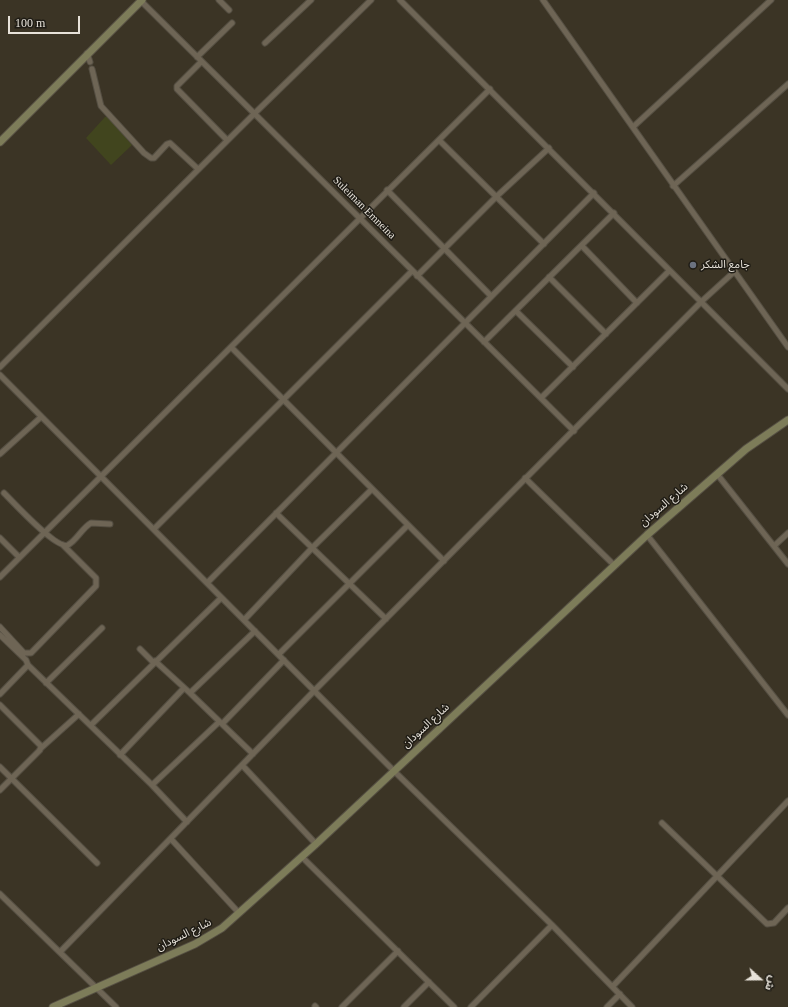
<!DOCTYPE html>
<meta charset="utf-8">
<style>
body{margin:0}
#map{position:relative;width:788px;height:1007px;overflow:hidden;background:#3b3425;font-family:"Times New Roman","Noto Sans Arabic",serif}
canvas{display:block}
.north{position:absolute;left:740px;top:959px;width:40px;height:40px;-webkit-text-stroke:3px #1f1c15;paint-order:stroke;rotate:111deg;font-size:11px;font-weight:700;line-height:16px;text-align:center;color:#e7e2d9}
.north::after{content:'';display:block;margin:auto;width:14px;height:18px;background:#e7e2d9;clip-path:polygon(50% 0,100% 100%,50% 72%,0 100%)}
.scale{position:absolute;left:8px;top:16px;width:72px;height:18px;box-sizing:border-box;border:2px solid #e7e2d9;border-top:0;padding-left:5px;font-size:12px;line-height:14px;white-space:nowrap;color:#e7e2d9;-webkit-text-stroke:3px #1f1c15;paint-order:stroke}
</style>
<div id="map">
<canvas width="788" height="1007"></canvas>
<div class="north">ش</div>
<div class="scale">100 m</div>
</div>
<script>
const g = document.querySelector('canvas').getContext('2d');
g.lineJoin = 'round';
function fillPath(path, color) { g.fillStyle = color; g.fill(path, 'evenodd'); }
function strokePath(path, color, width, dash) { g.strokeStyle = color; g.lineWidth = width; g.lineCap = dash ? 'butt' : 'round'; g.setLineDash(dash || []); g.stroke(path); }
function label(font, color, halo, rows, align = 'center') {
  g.font = font + ' "Times New Roman","Noto Sans Arabic",serif'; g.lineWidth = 3; g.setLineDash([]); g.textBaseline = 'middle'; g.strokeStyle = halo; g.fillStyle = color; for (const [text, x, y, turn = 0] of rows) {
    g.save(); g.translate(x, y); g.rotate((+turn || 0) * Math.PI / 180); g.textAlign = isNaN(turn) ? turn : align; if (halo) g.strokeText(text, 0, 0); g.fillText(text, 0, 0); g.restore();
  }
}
const green = new Path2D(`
 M105,117H108L132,145L111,165L86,138Z`);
const street = new Path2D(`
 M140,0L574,431
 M219,0L229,10
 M400,0L788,389
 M543,0L788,347
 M265,43L311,0
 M87,53L90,62
 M197,57L232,23
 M201,62L177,86V89L227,140
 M92,69L101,106L144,153L151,158H154L167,144L170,143L198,169
 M633,127L771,0
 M439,140L544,244
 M673,186L788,84
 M387,190L491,296
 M582,246L637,303
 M417,276L497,196L549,148
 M549,277L606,334
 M516,311L573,367
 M484,342L614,213
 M231,347L444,561
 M0,367L255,113L371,0
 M0,375L394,771L552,925L632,1007
 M541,398L669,271
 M0,454L41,417
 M717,474L788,564
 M525,478L614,565
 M4,493C13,502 57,550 68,545C77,540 82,528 91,523L110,524
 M276,513L386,619
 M154,529L412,271
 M647,535L788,715
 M0,538L19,557
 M774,546L788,533
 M0,577L490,89
 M207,583L594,193
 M244,620L313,547L372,489
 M0,627L24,653H31L96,586V578L63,545
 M0,635L26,660L28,665L0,694
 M140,649L153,662
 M279,654L408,525
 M155,661L190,693
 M28,665L152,785L187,822
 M46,683L102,628
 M0,705L41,746L40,750L0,790
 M222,724L284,660
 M91,725L221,598
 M40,749L79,714
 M253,754L190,693L255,631
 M120,755L184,688
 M242,765L316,844
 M0,767L97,863
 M152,785L219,722
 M662,823L767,924L774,923L788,908
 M171,839L239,913
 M302,857L454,1007
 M0,894L116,1007
 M60,952L315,690L702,301L735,271
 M613,986L788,801
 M315,1006L316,1007
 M342,1007L398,951
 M404,1007L429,982
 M471,1007L552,925
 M607,1007L620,994`);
const secondary = new Path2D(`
 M0,142L142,0
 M53,1007L195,944L222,928L316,844L647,535L746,449L788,420`);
const markers = [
 [693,265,4,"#6b7280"]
];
const streetNames = [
 ["Suleiman Emneina",364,208,45],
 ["شارع السودان",664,505,-41],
 ["شارع السودان",426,726,-43],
 ["شارع السودان",184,935,-26]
];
const poiNames = [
 ["جامع الشكر",701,265]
];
fillPath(green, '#41451e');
strokePath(street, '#554f43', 7);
strokePath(secondary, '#554f43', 9);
strokePath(street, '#6e6555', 5);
strokePath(secondary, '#7d7c59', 7);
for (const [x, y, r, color] of markers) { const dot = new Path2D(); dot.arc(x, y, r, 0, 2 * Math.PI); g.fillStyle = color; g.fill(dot); strokePath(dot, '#1f1c15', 1.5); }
label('11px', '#e7e2d9', '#1f1c15', streetNames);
label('11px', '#e7e2d9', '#1f1c15', poiNames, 'left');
</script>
